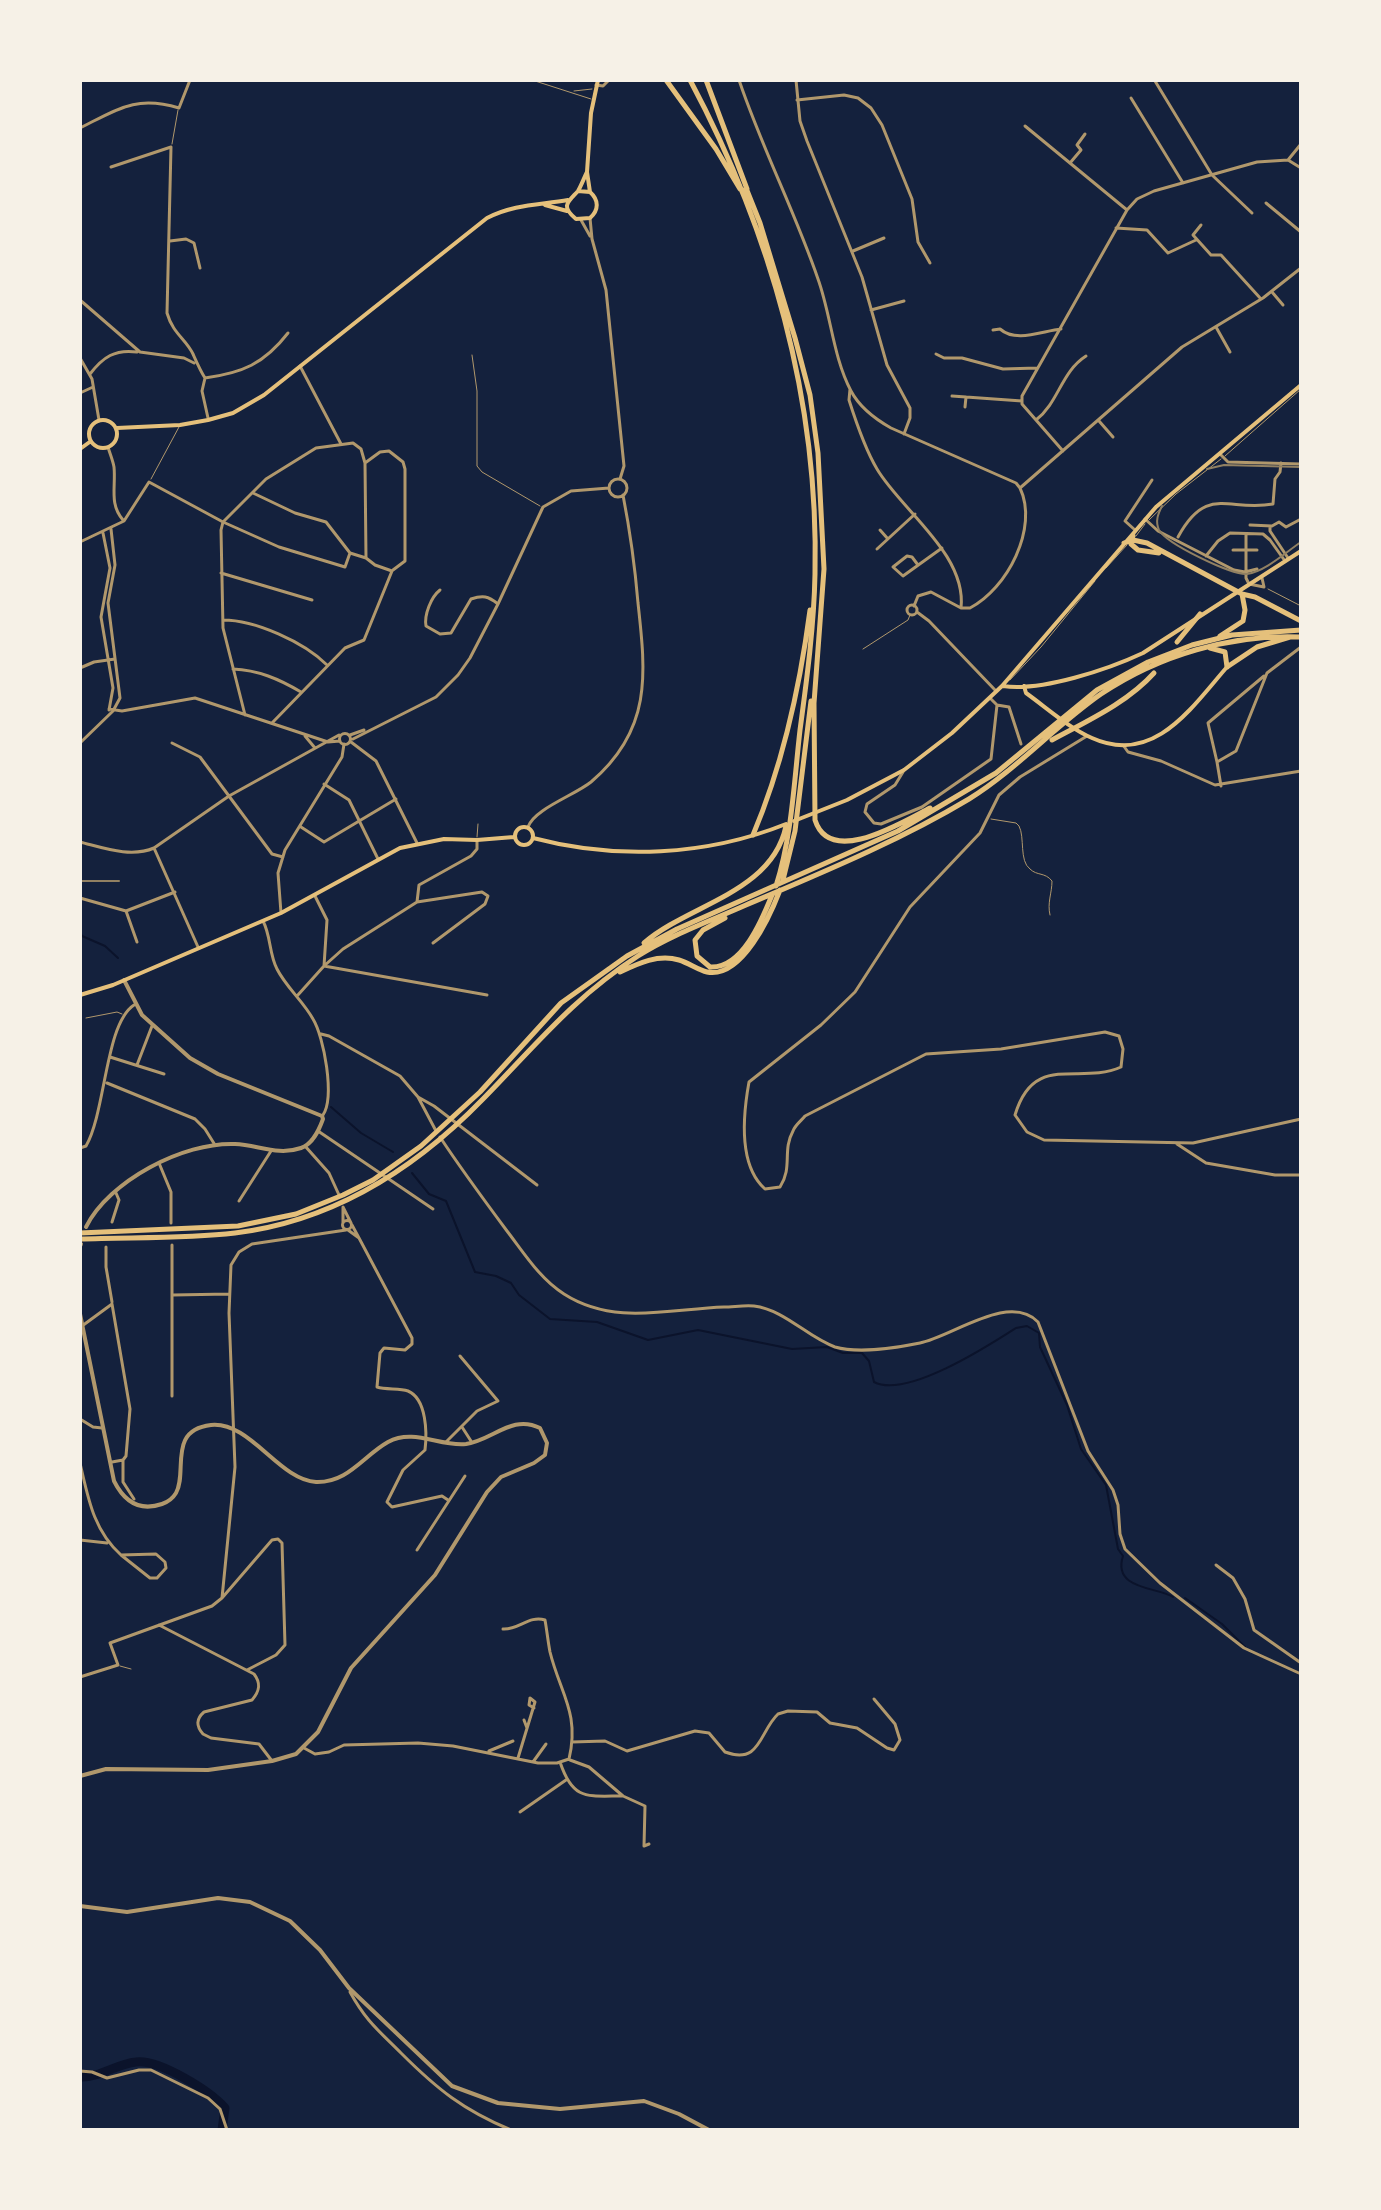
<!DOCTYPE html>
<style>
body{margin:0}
#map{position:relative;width:1381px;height:2210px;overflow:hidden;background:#14213d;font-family:"Sofia Sans Condensed",sans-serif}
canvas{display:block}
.frame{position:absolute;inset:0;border:82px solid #f6f1e7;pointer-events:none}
</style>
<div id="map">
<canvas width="1381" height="2210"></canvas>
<div class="frame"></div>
</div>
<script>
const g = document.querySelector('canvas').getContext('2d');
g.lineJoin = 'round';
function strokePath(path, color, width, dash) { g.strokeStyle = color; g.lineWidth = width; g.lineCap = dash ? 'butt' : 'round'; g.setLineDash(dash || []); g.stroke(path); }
const stream = new Path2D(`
 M80,931L82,936L105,946L118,958
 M331,1107L361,1133L393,1152
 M412,1173L429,1194L446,1201L475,1272L496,1276L511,1283L519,1295L550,1319L597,1322L648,1340L698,1330L792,1349L827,1347L843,1353H862L869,1361L874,1382C906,1399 988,1346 1016,1328L1027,1326L1039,1333L1040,1347L1067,1405L1081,1449L1106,1485L1118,1549L1123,1556C1112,1590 1158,1587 1173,1597
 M1185,1598L1222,1624L1245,1647`);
const river = new Path2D(`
 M80,2077C99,2078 116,2064 136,2062C159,2059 210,2091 225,2108L222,2130`);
const service = new Path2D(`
 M532,80L591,99
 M574,91L592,89
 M172,144L178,110
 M472,355L477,391V466L482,472L540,506
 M1225,456L1301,389
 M151,479L179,427
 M1149,520L1176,494L1221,459
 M1136,536L1145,524
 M1106,568L1127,545
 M1268,589L1301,606
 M863,649L908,620L910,615
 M1010,680L1041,647L1095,581
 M991,819L1016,823L1019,826C1025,837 1019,861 1030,869C1037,876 1045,872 1052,881C1052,893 1047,903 1050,915
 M477,837L478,824
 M86,1018L117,1012L122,1014
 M120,1666L131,1669`);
const minor = new Path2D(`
 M739,80C762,148 795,212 818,279C831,315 833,357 851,391C860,408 875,419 891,428L1016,483L1020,488
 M796,80L800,121L807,141L862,277L887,365L910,408V418L904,434
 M1155,81L1212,175L1252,213
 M596,85L603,86L609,80
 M1131,98L1183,183
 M797,100L844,95L858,98L871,108L882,125L912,199L918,242L930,263
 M1025,126L1127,210
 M80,128C118,109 136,95 179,108L190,80
 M1288,160L1301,144
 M1070,163L1081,150L1077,145L1085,134
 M111,167L171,147L167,313C173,334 186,339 193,354C197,363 200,370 205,378L202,391L208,418
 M1266,203L1301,232
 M590,218L592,239L606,290L624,466L620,479
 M581,220L590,236
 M1201,225L1193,235L1211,255H1221L1261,299
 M1116,228L1147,230L1168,253L1196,240
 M170,241L186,239L194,243L200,268
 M853,251L884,238
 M1272,292L1283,305
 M80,300L140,352L184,358L194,363
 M871,310L904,301
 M1216,327L1230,352
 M993,330L1000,329C1016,343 1042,331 1061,329
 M936,354L944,358H962L1003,369L1037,368
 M80,358L92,379L99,420
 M300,366L341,444
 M90,374C103,357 115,349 137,352
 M205,378C242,373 264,364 288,333
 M850,389L849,400C856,422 865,449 877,469C901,510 967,554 961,608
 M80,393L93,387
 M952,396L1022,401
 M965,407L966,397
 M1036,420C1059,402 1061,372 1086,356
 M1099,421L1113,437
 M108,447C110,454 113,461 114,467C116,487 109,504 123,520
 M1063,451L1022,404V396L1127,210L1137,199L1154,191L1257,162L1288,160L1301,168
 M1220,454L1228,462L1301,464
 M365,463L380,452L389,451L403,462L405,469V561L393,570
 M609 488a9 9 0 1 1 18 0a9 9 0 1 1-18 0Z
 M1020,488L1182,347L1263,298L1301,268
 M253,493L295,513L326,522L350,553L366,558
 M1145,519L1158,531L1234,570L1245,572L1257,569
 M1250,525L1272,526L1279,522L1286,527L1301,519
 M1270,526V531L1288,558
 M880,530L888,539
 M1135,530L1125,521L1152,480
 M103,533L110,568L101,617L113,688L109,710
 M1246,534V578L1249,584L1264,587L1262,578
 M1178,537C1207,484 1228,512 1273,504L1275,479L1280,472L1281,463
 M80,542L124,521L149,482L223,522L279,547L345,567L350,553
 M877,549L915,514
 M1233,550H1257
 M1206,556L1218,541L1230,533L1263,534L1270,540L1285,561
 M918,565L912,557L907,556L893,567L903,576L942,548
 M221,573L312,600
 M440,590C431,597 424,615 426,626L440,634L451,633L471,599C483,595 488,596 498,604
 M907 610a5 5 0 1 1 10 0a5 5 0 1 1-10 0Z
 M914,606L918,596L931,592L961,608H970C1007,589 1039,528 1020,488
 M917,612L929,621L996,691
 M223,620C255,620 304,642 327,665
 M80,668L94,662L115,659
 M233,669C258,670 279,679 301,692
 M997,705L1009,707L1021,744
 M109,709L122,711L195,698L328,742L340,741
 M245,715L223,628L221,530L223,522L266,479L316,448L353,443L361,449L365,463L366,558L375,565L392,571
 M272,723L345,648L364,640L392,571
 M339.5 739a5.5 5.5 0 1 1 11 0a5.5 5.5 0 1 1-11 0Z
 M350,735L364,730
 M305,736L315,748
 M1087,736L1020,777L999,795L980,833L910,907L855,992L821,1025L749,1082C743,1115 738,1165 765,1189L780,1187C793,1167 782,1151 793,1131C795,1125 802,1120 805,1116L926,1054L1001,1049L1105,1032L1119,1036L1123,1049L1121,1067C1080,1086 1034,1051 1015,1115L1027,1132L1044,1140L1193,1143L1301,1119
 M353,739L436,697L458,675L470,658L498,604L543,507L571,491L609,488
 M351,742L376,761L417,843
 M80,743L113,711L120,698L108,603L115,565L111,529
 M172,743L200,757L272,854L283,857
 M1123,745L1128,752L1161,761L1215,785L1301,771
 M1217,762L1208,723L1264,676
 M903,772L895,785L867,804L865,812L874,823L881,824L922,807L991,759L997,705L990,698
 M324,784L349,800L378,859
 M1221,786L1217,762L1236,751L1267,673L1301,647
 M301,827L324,842L396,799
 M528,827C534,809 575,795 591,782C652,730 646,675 638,603C635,567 630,531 623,495
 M80,842C104,848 131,858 154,848L229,796L339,735
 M154,848L198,947
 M80,898L126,911L175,892
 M417,902L482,892L488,896L485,904L433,943
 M126,911L137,942
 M281,913L278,873L285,850L342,757L344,744
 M263,921C271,936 269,954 277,969C286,987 303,1001 313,1019C324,1037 335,1097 323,1115
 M324,966L343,949L417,902L419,885L471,856L477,849V840
 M324,966L487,995
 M297,996L324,966L327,920L315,896
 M321,1034L329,1036L400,1076L418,1097L436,1131
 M110,1057L164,1074
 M137,1065L152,1026
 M107,1083L195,1119L205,1129L215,1145
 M418,1097L434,1106L537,1185
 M318,1131L433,1209
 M440,1137C461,1169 484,1200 507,1231C524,1253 540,1279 564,1294C614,1326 669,1309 724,1307C733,1307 744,1305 754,1306C785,1310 807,1337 835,1347C860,1354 895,1348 920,1343C952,1337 1009,1292 1038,1322L1088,1451L1113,1490L1118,1505L1120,1534L1125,1549L1160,1583L1244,1648L1301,1674
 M1177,1144L1206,1163L1275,1175H1301
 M305,1146L329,1173L339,1195
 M80,1148L86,1146C106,1111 105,1024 134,1005
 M159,1163L171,1192V1223
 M239,1201L271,1151
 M342.5 1225a4.5 4.5 0 1 1 9 0a4.5 4.5 0 1 1-9 0Z
 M112,1222L119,1200L116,1193
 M343,1223V1207L351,1223
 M348,1230L359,1238L352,1225
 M359,1238L412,1338V1344L405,1350L384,1348L380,1353L377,1387C386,1390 399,1388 408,1391C427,1399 427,1434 425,1450L403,1470L387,1502L392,1507L442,1496L448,1500
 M172,1245V1396
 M106,1247V1267L112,1302
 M173,1295L229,1294
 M82,1326L112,1304L130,1409L126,1456L123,1460L112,1462
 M80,1419L93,1427L102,1428
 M462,1427L471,1441
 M446,1442L477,1411L498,1401L460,1356
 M123,1460V1482L134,1499
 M80,1463C88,1497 93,1530 121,1555L150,1578H157L166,1568L165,1562L156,1554L121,1555
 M80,1540L107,1543
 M417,1550L465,1476
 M1216,1565L1233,1578L1245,1599L1254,1630L1301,1663
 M222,1598L235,1467L229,1313L231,1265L239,1252L252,1244L346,1230
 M159,1625L254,1674C261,1683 260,1691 252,1700L204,1712C196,1719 196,1726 203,1734L211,1738L259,1744L272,1761
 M80,1677L118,1665L110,1643L212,1606L222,1598L272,1540L278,1539L282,1543L285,1645L276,1655L247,1670
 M524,1720L527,1728
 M572,1742L605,1741L627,1751L695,1731L709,1733L725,1752C761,1765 759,1732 778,1714L788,1711L817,1712L830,1723L857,1728L887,1748L894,1750L900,1740L895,1724L874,1699
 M304,1748L315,1754L329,1752L344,1745L418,1743L453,1746L538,1763H557L569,1759C580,1713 560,1693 550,1652C548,1642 547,1631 545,1620C529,1615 519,1630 503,1629
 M489,1751L513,1741
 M518,1758L535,1702L530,1698L529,1705L534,1708
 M533,1762L546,1744
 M560,1762C573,1801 587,1796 623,1796L589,1767L570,1760
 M623,1796L645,1806L644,1846L649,1844
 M520,1812L566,1780
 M350,1992C366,2021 378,2030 401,2053C437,2089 463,2110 511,2130
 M80,2071L92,2072L107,2078L139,2070H151L208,2098L220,2109L227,2130`);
const tertiary = new Path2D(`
 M86,1227C109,1181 183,1142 235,1144C258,1145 278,1156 301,1148C313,1144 319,1130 323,1119L322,1116L218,1074L190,1058L142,1015L124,980
 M80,1246L81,1244
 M80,1314L114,1481C124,1501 139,1512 162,1504C168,1502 173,1498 176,1493C188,1472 167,1430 211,1425C250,1421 279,1480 316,1482C348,1483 363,1456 388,1442C414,1428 440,1447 466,1444C493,1440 512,1414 540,1428L547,1443L545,1455L534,1463L501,1477L487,1492L435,1575L351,1668L318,1732L296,1754L272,1761L208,1770L106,1769L80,1776
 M80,1906L127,1912L218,1898L250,1902L290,1921L320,1950L349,1988L452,2086L498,2103L560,2109L644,2101L679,2114L709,2130`);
const secondary = new Path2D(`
 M578,191L590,192C599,200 599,210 590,218L576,219C560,206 568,202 578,191C581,186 584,178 587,172
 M590,192L587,172L591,113L598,80
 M545,205L567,211
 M89 434a14 14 0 1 1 28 0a14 14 0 1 1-28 0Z
 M117,428L180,425L208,420L233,413L264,395L487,218C514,204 540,205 568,200
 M80,449L91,441
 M1003,686C1041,692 1109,669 1143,653L1301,551
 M1024,686L1026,693C1047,708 1069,728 1092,738C1154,766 1192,707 1227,667
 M794,821L847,800L904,770L952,733L1002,686L1156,507L1301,385
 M515 836a9 9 0 1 1 18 0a9 9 0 1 1-18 0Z
 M533,838C616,860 706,856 786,824
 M80,995L113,985L281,913L400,848L444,839L477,840L514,837`);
const trunk = new Path2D(`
 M666,80L716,149L740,189
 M690,80C771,232 819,400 815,574C814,626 807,678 800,730C794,782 792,836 776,886
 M706,80L747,189
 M746,188L760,223L795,338L810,395L818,453L824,569L814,703L815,820C830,867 901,823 930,808
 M1133,536L1131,544L1138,550L1159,553
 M1124,543L1133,540L1147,543L1242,594L1255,597L1301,621
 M1220,636L1243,621L1245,610L1242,594
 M1177,642L1200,614
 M1210,648L1225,652L1227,667
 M1227,667L1257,647L1290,637
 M1052,740C1087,721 1127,703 1154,673
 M753,835C783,764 800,686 810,610
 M783,880L795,831L811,701
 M725,918L703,930L695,940L697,956L710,967C742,969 762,920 772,895
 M644,943C689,904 772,893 786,826
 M620,972C639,963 658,954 679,960C689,963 698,970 707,972C742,979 770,916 780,890
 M80,1233L238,1226L296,1214L343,1195L373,1180L421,1146L480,1092L561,1003L627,956L677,929L898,831L996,773L1097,690L1148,662L1192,645L1232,635L1301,630
 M80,1239C131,1237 184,1239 235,1233C334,1221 415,1169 483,1099C535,1046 574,997 638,956C671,935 710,921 746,905C821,873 899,841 969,799C1017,769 1055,726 1101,694C1159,655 1231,634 1301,637`);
const tram = new Path2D(`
 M1207,469L1224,465L1301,467
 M1162,506C1158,514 1155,521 1159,530C1167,544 1231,575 1247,574C1266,571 1286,552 1301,542`);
const rail = new Path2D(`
 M80,881H119`);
strokePath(stream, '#0b132b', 2);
strokePath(river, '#0b132b', 9);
strokePath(service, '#b1986c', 1);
strokePath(minor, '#b1986c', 3);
strokePath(tertiary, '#b1986c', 4);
strokePath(secondary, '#e5c07b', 4);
strokePath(trunk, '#e5c07b', 5);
strokePath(tram, '#918062', 2);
strokePath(rail, '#918062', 2);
</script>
